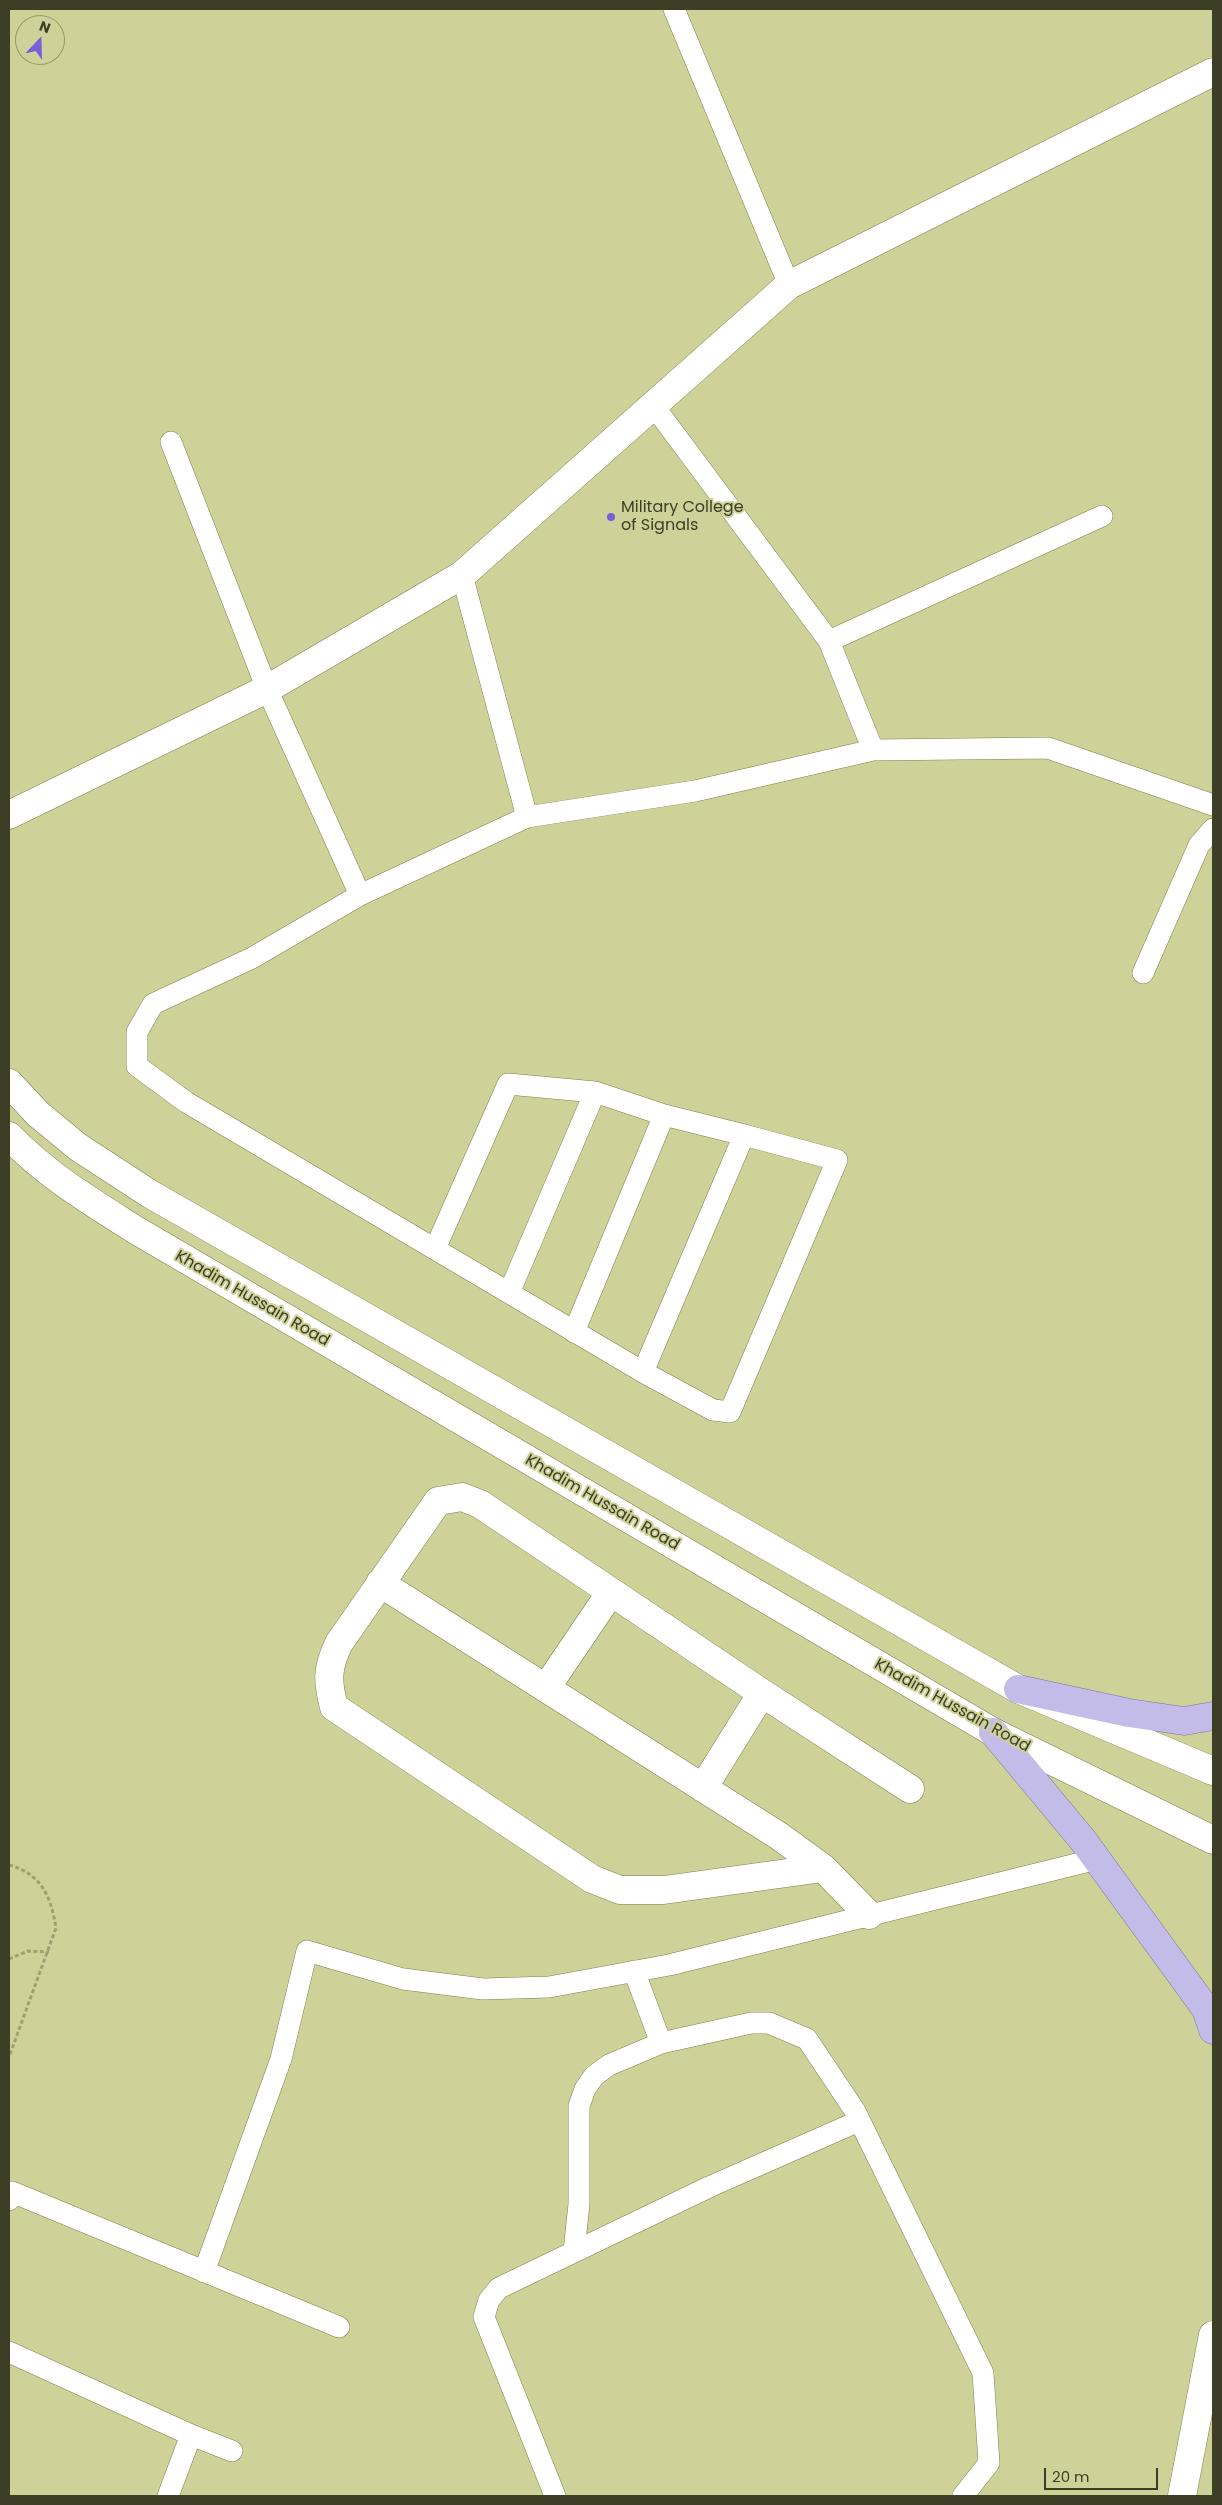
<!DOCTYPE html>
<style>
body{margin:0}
#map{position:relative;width:1222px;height:2505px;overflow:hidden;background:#cfd298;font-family:Poppins,sans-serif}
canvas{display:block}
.frame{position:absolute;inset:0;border:10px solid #3d3e26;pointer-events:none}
.north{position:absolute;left:15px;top:15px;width:50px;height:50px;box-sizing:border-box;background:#cfd298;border:1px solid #95976a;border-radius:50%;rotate:21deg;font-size:14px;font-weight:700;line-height:20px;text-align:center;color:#3d3e26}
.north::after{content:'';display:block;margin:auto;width:18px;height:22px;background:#7a5dd7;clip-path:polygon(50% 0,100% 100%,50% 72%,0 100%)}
.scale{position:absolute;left:1044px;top:2468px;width:114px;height:22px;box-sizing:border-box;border:2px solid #3d3e26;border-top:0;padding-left:6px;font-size:15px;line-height:18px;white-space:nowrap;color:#3d3e26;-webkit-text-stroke:4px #cfd298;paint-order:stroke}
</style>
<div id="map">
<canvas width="1222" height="2505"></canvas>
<div class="frame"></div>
<div class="north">N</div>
<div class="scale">20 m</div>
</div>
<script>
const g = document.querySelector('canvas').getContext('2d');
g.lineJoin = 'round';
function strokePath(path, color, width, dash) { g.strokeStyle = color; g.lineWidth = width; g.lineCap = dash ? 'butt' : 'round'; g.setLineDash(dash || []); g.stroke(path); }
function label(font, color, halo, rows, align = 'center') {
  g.font = font + ' Poppins,sans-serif'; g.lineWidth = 4; g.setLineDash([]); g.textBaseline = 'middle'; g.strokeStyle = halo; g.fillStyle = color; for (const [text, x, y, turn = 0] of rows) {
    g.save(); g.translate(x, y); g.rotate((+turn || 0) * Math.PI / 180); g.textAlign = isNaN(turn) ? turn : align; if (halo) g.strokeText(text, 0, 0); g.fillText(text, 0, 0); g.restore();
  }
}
const path = new Path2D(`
 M9,1865C42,1874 51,1897 56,1928L9,2057
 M9,1959L28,1951L49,1952`);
const service = new Path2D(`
 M674,9L789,285
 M653,405L829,641L873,750
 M171,442L267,689L360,895
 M462,575L527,817
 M829,641L1102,516
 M1143,973L1199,845L1213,829
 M435,1249L508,1084L595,1092
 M509,1293L595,1092L664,1115
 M574,1332L664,1115L744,1135
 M643,1372L744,1135L837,1160L730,1412L713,1410L643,1372L186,1102L137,1066V1032L153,1004L252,958L360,895L527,817L695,791L873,750L1048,748L1213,805
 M634,1971L661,2043
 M9,2200L12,2192L339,2327
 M574,2251L579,2204V2106L585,2089L594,2076L609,2065L661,2043L751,2023H769L807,2039L855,2111L983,2373L989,2463L963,2496
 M204,2272L281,2059L307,1951L403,1979L483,1989L549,1987L669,1965L1097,1859
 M9,2352L191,2435L232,2451
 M168,2496L191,2435
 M555,2496L484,2317L489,2300L499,2288L709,2187L859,2121`);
const minor = new Path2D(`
 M9,815L267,689L462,575L789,285L1213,72
 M380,1583L779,1836L823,1868L869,1915
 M546,1688L611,1592
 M703,1788L762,1693
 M823,1868L664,1890H620L592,1879L334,1707C327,1681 327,1668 339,1643L438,1501L462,1497L480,1504L762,1693L910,1789`);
const secondary = new Path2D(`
 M9,1083L38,1114L78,1147L150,1194L1018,1689L1213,1771
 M9,1136C45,1174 90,1201 134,1229L993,1732L1213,1840
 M1182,2496L1213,2335`);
const primary = new Path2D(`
 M1018,1689L1129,1713L1184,1721L1213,1716
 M993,1732L1082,1839L1206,2009L1213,2030`);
const markers = [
 [611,517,5,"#7a5dd7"]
];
const poiNames = [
 ["Military College",621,508],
 ["of Signals",621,526]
];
const streetNames = [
 ["Khadim Hussain Road",252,1299,30],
 ["Khadim Hussain Road",602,1503,30],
 ["Khadim Hussain Road",952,1706,29]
];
strokePath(service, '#7e8048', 22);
strokePath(minor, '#7e8048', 29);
strokePath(secondary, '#7e8048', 29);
strokePath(primary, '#7b739a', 29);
strokePath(path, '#9ea071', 3, [4, 2.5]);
strokePath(service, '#fff', 21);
strokePath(minor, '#fff', 28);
strokePath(secondary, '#fff', 28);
strokePath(primary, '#c4bce8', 28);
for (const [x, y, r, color] of markers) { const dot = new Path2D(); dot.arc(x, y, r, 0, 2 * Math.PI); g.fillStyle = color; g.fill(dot); strokePath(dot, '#cfd298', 2); }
label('16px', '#3d3e26', '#cfd298', poiNames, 'left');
label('16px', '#3d3e26', '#cfd298', streetNames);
</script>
